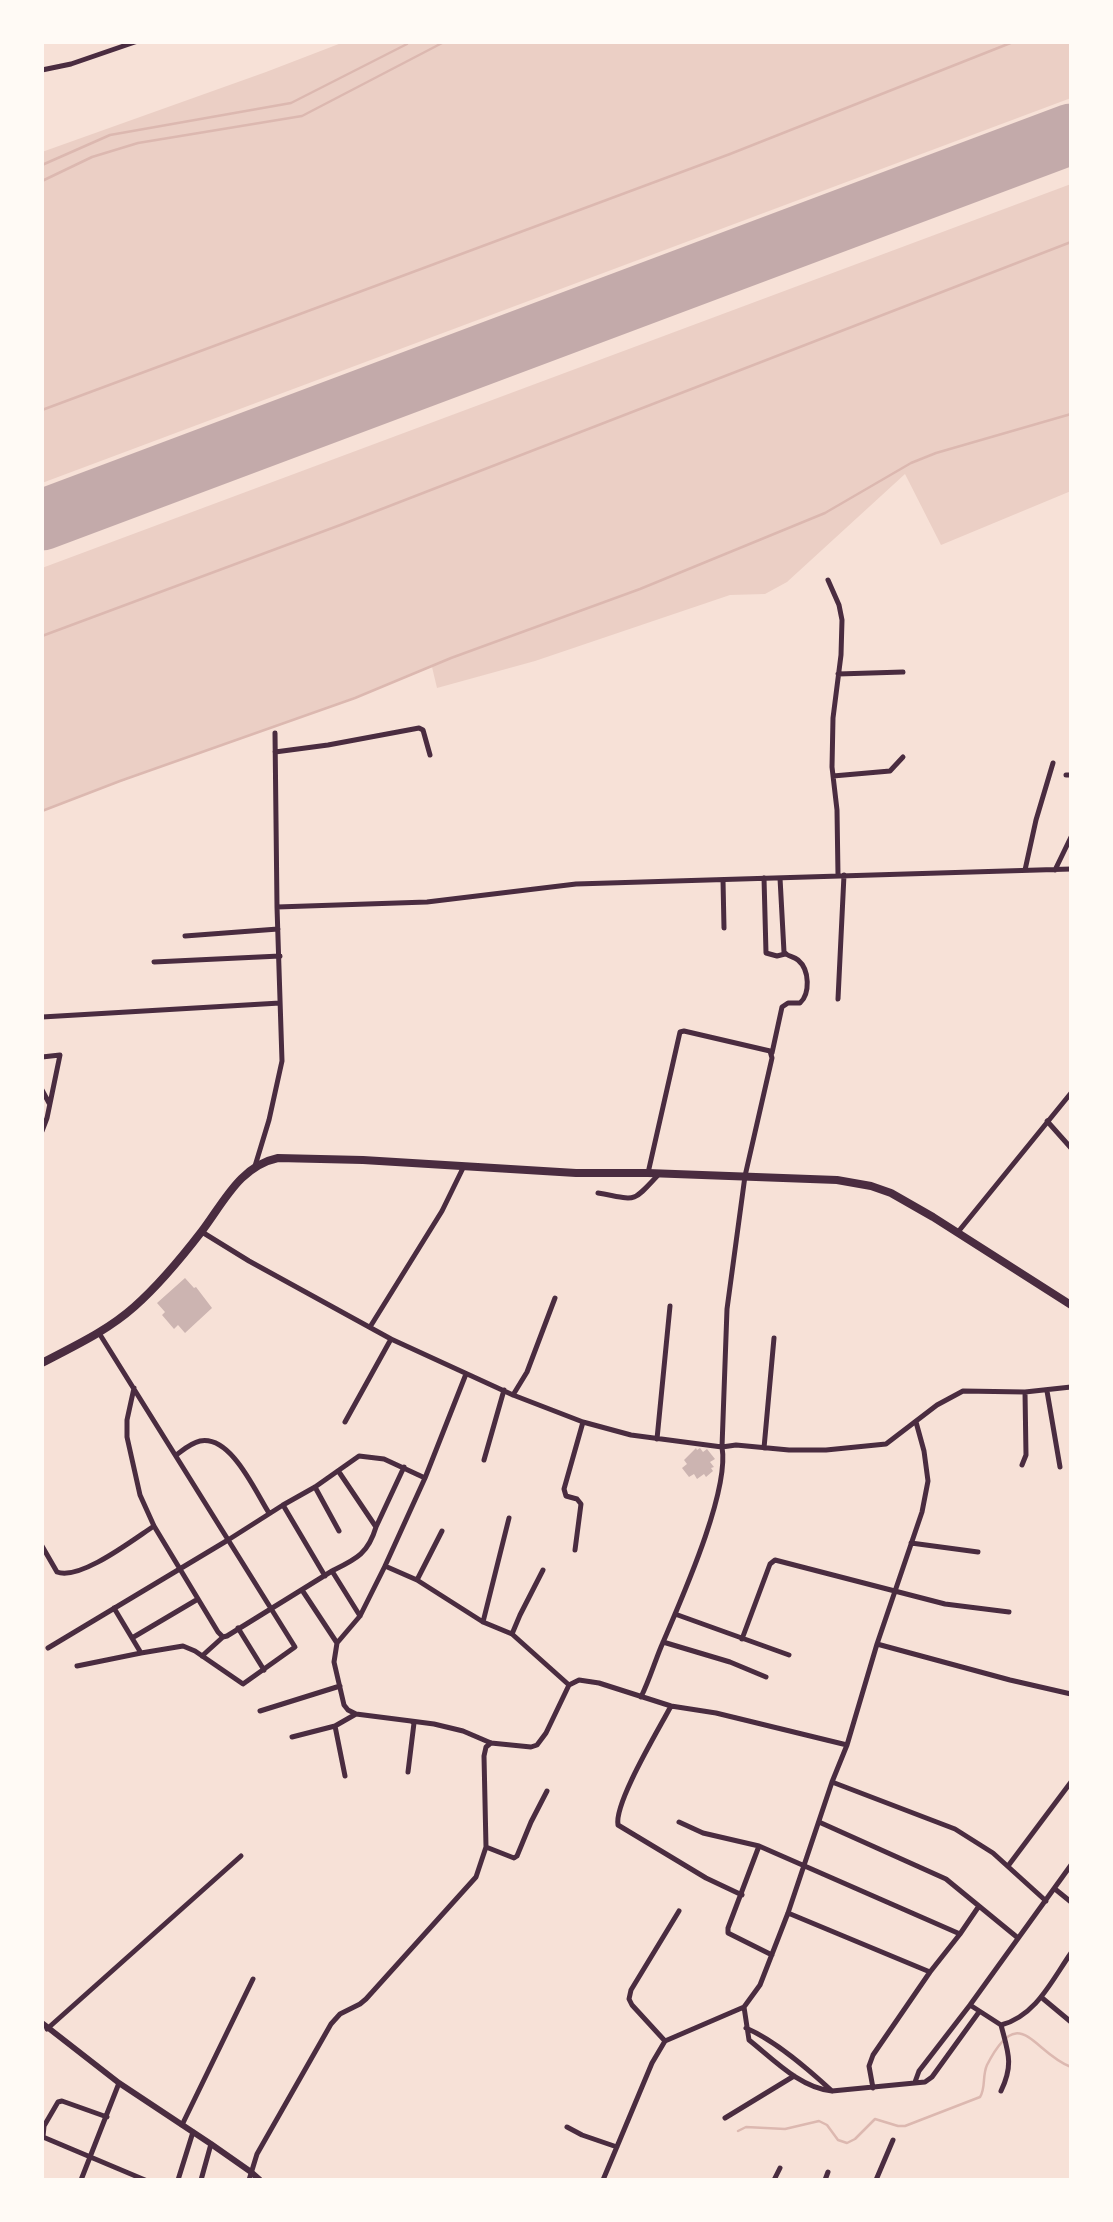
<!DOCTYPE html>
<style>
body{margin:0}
#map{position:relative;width:1113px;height:2222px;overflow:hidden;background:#f7e1d7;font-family:"PT Serif",serif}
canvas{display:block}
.frame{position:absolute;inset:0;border:44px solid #fffaf5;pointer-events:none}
</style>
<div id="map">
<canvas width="1113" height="2222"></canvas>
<div class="frame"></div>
</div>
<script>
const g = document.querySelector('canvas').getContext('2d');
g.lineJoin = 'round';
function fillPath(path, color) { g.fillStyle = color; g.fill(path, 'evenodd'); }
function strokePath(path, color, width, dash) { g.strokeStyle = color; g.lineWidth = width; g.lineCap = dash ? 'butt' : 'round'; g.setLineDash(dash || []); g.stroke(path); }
const green = new Path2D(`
 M344,42H1071V98L42,483V152L266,72Z
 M1071,184V491L941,545L905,474L787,582L765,594L730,595L535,661L437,688L432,667C304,719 171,761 42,811V568Z`);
const stream = new Path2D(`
 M42,165L110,135L291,103L407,44
 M42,181L92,157L138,143L302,116L444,42
 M42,410L730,154L1013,42
 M42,636L343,524L1071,242
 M42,811L120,781L355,698L451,658L640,589L825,513L911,463L936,453L1071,414
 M738,2131L746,2127L785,2129L819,2121L827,2125L838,2140L847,2143L855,2139L875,2119L898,2126H905L980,2097C986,2088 982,2076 987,2065C1020,2000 1033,2053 1071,2067`);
const runway = new Path2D(`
 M42,520L1071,134`);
const building = new Path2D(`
 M185,1278L194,1288L196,1287L212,1308L185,1333L178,1325L174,1329L162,1315L165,1312L157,1303Z
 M696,1448L697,1450L700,1448L703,1452L707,1449L715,1459L710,1462L714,1467L711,1468L713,1471L706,1477L704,1474L697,1479L694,1474L689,1477L682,1468L687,1464L684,1460Z`);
const minor = new Path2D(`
 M42,70L71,64L135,42
 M828,580L839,605L842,620L841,655L833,718L832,767L837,810L838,875
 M838,674L903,672
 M275,752L328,745L419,728L423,730L430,755
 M1066,775H1071
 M833,776L890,771L903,757
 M1025,870L1036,820L1053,763
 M1055,870L1071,837
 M764,878L766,953L777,956L785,954
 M723,880L724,928
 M277,907L427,902L576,884L1071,869
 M185,936L278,929
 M154,962L280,956
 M838,999L844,875
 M42,1017L280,1003
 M772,1053L782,1007L788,1003H800C810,994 810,970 798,960C793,956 788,957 784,952L780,878
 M42,1057L60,1055L47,1118L42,1131
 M42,1090L49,1103
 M1047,1121L1071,1148
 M255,1166L269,1120L282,1061L277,907L275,733
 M648,1173L680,1032L684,1031L770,1051L772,1058L745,1176L727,1309L722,1447L736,1445L789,1450H826L886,1444L937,1405L963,1391L1025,1392L1071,1387
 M598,1193C638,1200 631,1204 659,1174
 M202,1232L249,1261L391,1339L513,1395L583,1422L631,1435L722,1447C730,1492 680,1602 661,1647C654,1664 649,1681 641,1697
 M958,1232L1071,1093
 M370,1327L442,1211L464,1166
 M99,1333L295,1647L243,1684L195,1651L183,1646L141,1653L114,1608
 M134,1388L127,1420V1437L140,1495L154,1526L218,1632L223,1637L227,1636L332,1571
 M1047,1391L1060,1467
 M513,1395L527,1372L555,1298
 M345,1422L391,1339
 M657,1439L670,1306
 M764,1448L774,1338
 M176,1455C183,1450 191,1443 200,1441C231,1435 255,1491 269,1513
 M484,1460L504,1390
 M1022,1465L1026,1455L1025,1392
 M339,1472L376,1527C368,1554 356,1559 332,1571L360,1616
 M315,1487L339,1531
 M283,1505L325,1576
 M376,1527L404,1467
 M911,1543L978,1552
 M42,1546L57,1572C80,1581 134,1539 154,1526
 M575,1550L581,1504L577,1499L566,1496L564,1489L583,1422
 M385,1566L417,1580L483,1622L512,1634L569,1685
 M417,1580L442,1531
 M302,1590L337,1643
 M675,1614L789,1655
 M483,1622L509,1518
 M238,1628L264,1670
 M512,1634L520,1615L543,1570
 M132,1638L198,1599
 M742,1639L770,1564L775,1560L945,1604L1009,1612
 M663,1642L730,1662L766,1677
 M877,1644L1010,1680L1071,1694
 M48,1648L228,1540L283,1505L315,1487L359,1456L384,1459L425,1478
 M202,1656L223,1637
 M77,1666L141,1653
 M671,1706C659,1729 614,1803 618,1825L706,1878L742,1895
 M260,1711L340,1686
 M411,1721L434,1724L463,1731L491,1743L531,1747L537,1745L546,1733L569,1685L579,1680L599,1683L671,1706L716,1713L847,1745
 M335,1726L345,1776
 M292,1737L335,1726L356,1714
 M408,1772L414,1723L411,1721L356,1714L348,1710L344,1705L334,1662L337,1643L360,1616L385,1566L425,1478L466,1374
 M832,1782L955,1829L993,1853L1046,1901
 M679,1822L703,1833L759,1846L960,1934L930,1972L873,2055L869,2066L873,2088
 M819,1822L946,1879L1018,1938
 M759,1846L728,1928V1933L772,1955
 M486,1847L514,1858L517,1856L531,1822L547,1791
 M1008,1866L1071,1782
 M1055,1889L1071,1902
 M788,1913L930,1972
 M960,1934L979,1906
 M1041,1997L1071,2022
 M970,2005L1001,2025C1036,2016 1052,1980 1071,1953
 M744,2007L749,2040C773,2059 800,2088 832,2091L925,2082L932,2077L979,2012
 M1001,2025C1008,2052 1014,2064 1001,2091
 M746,2028C776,2041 808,2069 832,2091
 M47,2029L241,1856
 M665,2041L632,2005L629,1999L631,1990L679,1911
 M915,2082L919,2071L970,2005L1071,1865
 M107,2117L62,2101L58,2102L44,2126L43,2137L145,2180
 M725,2118L794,2076
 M182,2125L253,1979
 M567,2127L582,2135L617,2147
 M81,2180L119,2083
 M178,2180L193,2132
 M201,2180L211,2144
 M249,2180L257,2154L331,2024L340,2014L360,2004L366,1999L476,1877L486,1847L484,1756L486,1747L491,1743
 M603,2180L652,2063L665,2041L744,2007L760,1985L788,1913L832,1782L847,1745L877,1644L922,1512L928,1481L924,1451L916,1422
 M774,2180L780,2168
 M825,2180L828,2172
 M876,2180L893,2140`);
const tertiary = new Path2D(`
 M42,2023L119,2083L211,2144L251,2172L260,2180`);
const trunk = new Path2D(`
 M42,1363C74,1346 107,1331 134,1307C159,1285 182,1257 202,1231C224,1202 240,1166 278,1158L363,1160L576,1173H648L837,1180L871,1186L891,1193L933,1217L1071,1305`);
fillPath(green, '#ebcfc5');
strokePath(stream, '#dcb8b0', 2.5);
strokePath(runway, '#c3aaaa', 61);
fillPath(building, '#ccb4b1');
strokePath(minor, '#4a2c40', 5);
strokePath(tertiary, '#4a2c40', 6);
strokePath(trunk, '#4a2c40', 8);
</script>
